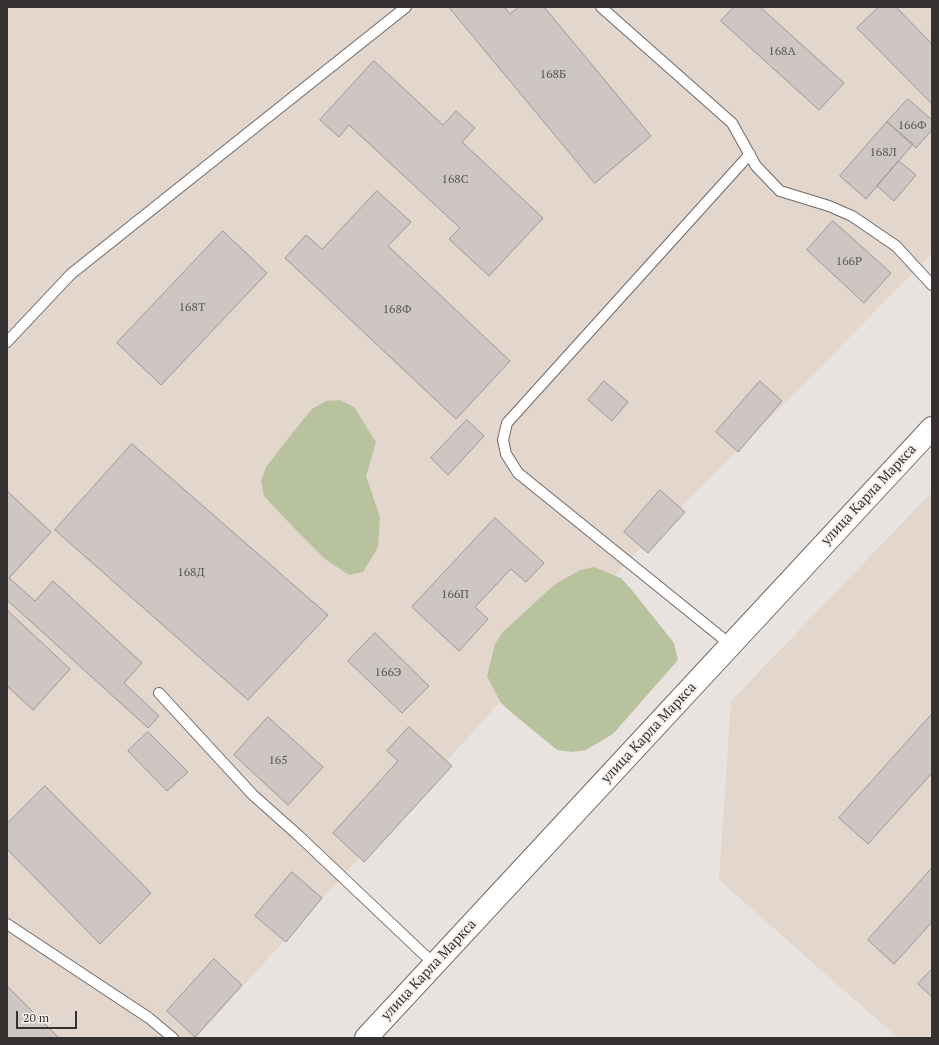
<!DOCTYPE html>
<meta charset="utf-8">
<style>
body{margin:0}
#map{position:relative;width:939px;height:1045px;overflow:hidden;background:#e9e3df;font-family:"PT Serif",serif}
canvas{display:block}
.frame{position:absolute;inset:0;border:8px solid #343130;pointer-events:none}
.scale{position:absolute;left:16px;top:1011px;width:61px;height:18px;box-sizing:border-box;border:2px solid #343130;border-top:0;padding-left:5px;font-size:12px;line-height:14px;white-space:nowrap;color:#343130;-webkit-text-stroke:3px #f7f0ec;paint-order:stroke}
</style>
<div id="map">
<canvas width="939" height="1045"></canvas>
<div class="frame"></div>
<div class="scale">20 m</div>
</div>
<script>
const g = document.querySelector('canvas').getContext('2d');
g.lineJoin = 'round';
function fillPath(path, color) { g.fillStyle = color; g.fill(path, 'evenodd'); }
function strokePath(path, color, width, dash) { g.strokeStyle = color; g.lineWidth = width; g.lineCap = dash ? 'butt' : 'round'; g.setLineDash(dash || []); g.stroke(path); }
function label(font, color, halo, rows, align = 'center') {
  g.font = font + ' "PT Serif",serif'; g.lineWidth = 4; g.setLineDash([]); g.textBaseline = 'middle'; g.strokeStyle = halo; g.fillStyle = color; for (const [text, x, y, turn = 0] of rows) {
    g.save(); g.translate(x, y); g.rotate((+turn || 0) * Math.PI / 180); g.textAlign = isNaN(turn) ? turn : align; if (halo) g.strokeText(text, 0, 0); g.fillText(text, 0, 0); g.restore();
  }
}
const built = new Path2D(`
 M7,7H932V254L623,566L196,1038H7Z
 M932,492V1038H898L719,880L731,701Z`);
const green = new Path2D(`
 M340,400L354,407L376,442L366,476L380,517L378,547L363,572L349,575L325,559L295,529L264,496L261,481L266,467L294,431L312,409L326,401Z
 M594,567L621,578L631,589L674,643L678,660L613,734L586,750L572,752L557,750L512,713L501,703L487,676L495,644L503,632L554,585L580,570Z`);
const building = new Path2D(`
 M449,7H504L510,14L519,7H544L651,136L595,183Z
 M734,7H760L844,83L819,110L721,21Z
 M879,7H896L932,44V104L857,28Z
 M374,61L443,125L456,111L475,128L462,142L543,218L489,276L449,239L460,228L349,125L339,137L320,120Z
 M908,99L932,120V130L916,148L887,122Z
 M887,122L913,144L866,199L840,176Z
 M899,161L916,175L894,201L877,186Z
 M377,191L411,222L388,246L510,361L456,419L285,258L306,235L322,249Z
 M833,221L891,273L864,303L807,250Z
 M223,231L267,273L161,385L117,343Z
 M604,381L628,402L612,421L588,400Z
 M760,381L782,401L738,452L716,432Z
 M467,420L484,436L448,475L431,458Z
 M132,444L328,615L248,700L55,530Z
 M660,490L685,512L648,553L624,532Z
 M7,491L51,532L9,578L35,601L53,581L142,663L124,683L159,716L148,728L7,600Z
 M495,518L544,563L526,582L511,569L475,607L488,619L459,651L412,607Z
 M7,610L70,669L33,710L7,686Z
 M375,633L429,686L402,713L348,661Z
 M932,714V773L868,844L839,818Z
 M268,717L323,767L288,805L234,755Z
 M409,727L452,766L364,862L333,833L398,761L387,751Z
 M148,732L188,772L167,791L128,751Z
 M45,786L151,893L100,944L7,849V824Z
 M932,868V922L894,964L868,940Z
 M292,872L322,898L286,942L255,916Z
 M214,959L242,985L195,1037L167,1011Z
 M932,969V997L918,984Z
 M7,986L59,1038H7Z`);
const lane = new Path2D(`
 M601,7L732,123L756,166L780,191L829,206L852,216L896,246L932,285
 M7,342L71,274L406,7
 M731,645L518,473L506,454L503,440L507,423L750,154
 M159,693L253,795L299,836L434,964
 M7,924L149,1018L173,1038`);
const secondary = new Path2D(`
 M366,1038L932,428`);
const numberNames = [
 ["168А",782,52],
 ["168Б",553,75],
 ["166Ф",912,126],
 ["168Л",883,153],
 ["168С",455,180],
 ["166Р",849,262],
 ["168Т",192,308],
 ["168Ф",397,310],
 ["168Д",191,573],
 ["166П",455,595],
 ["166Э",388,673],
 ["165",278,761]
];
const streetNames = [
 ["улица Карла Маркса",869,495,-47],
 ["улица Карла Маркса",649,733,-47],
 ["улица Карла Маркса",429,970,-47]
];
fillPath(built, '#e2d6cd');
fillPath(green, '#b8c39e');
fillPath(building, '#cdc6c3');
strokePath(building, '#9e9795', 1);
strokePath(lane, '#706a66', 12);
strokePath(secondary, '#706a66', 24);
strokePath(lane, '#fff', 10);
strokePath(secondary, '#fff', 22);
label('12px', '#5a5655', null, numberNames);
label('14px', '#343130', '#f7f0ec', streetNames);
</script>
